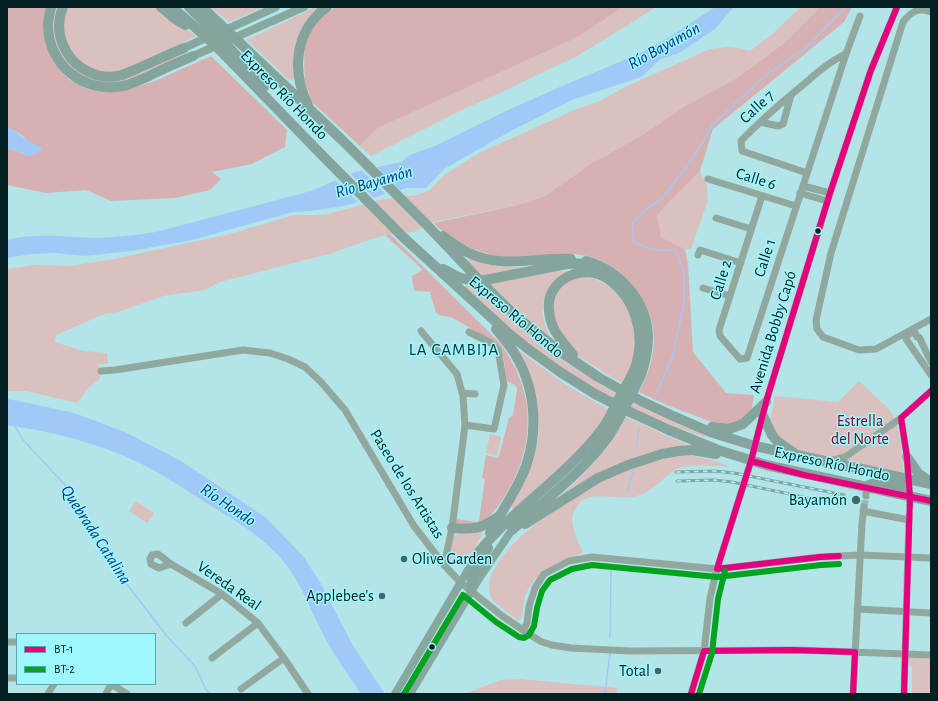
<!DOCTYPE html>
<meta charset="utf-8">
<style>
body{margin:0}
#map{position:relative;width:938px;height:701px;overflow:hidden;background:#b3e4e8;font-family:"Alegreya Sans",sans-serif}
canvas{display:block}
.frame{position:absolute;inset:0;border:8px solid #032123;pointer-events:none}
.legend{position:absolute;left:16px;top:633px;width:140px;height:52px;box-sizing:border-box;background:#9df8fe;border:1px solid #5fa2a6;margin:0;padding:5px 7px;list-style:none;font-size:12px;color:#032123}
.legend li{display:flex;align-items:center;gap:8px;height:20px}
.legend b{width:20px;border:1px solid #5fa2a6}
</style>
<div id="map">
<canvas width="938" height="701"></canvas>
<div class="frame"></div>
<ul class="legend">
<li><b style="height:5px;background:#e5007d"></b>BT-1</li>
<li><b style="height:5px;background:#01a31f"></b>BT-2</li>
</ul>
</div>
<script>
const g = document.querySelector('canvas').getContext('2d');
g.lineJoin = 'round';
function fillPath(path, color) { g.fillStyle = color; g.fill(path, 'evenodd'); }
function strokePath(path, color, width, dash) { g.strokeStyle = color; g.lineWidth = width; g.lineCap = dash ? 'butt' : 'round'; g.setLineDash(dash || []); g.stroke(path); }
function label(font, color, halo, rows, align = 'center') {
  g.font = font + ' "Alegreya Sans",sans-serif'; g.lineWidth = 3; g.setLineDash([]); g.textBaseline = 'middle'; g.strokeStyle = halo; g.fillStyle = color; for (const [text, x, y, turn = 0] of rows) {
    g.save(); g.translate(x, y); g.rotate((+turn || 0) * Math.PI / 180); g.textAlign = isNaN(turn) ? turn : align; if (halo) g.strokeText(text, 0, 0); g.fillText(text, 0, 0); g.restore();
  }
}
const green = new Path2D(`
 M53,7H60L59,43L101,79L185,54L153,72L110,85L76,75L58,55L50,22Z
 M69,7H158L174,21L197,36L116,73L98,72L76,59L64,38L63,25L65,14Z
 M211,7H264L229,22Z
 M315,7H320L294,78L293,80L288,79L247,40Z
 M623,7H656L628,25L577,56L498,94L466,108L371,156L360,146L378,128L578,37Z
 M801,7H820L783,44L751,68L732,81L687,105L644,134L592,163L545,196L519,205L433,222L414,232L385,235L360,243L329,254L220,282L205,290L163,296L118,312L104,314L56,335L55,342L83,351L107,353L108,364H99L100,379L89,387L77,403L26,391H7V269L34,265L70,266L114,259L230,234L294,215H324L384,199L417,195L430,190L444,175L481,152L579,108L600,101L625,87L710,49L727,47L739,48L750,51L770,36Z
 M700,171L707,186L708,200L691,249H685L661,237L657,215Z
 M465,259H469C489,266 507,268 528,267L483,277Z
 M567,271V272C542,287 536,310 550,336L549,337L518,310L490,284L549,272Z
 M582,277C617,279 639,315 636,348C634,361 628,372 622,383L595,367L571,351L565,343L553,316V301L557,293L563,284L571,279Z
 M466,284H477C491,298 504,312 519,325C549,352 582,374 617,394L614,400L586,384L545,359L467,291L465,287Z
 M521,352L563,383L609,410C587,451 549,478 515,509L512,508L511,506C526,479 543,448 538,415C537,408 534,401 532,394C528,381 523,367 519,353Z
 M859,381L889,409C902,428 901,452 904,475L794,450L777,437L770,422L775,396L838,402Z
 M633,403L686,427L706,434L704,437L660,421L630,408Z
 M626,417L683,443L700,449L672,450L553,502C582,478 608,451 626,417Z
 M490,434L501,437L497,456L486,453Z
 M689,455L713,460L730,467C715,466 688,463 675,470C663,478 654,490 640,495C623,502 596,491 583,500C580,501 578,505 577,507C566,520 577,538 583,553C559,561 534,571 525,597C523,604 523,612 521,619L518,620C512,615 493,603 491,597C486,582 492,572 500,560C521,531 549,514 579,495C589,489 600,481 611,476C636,466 662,458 689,455Z
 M136,501L154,513L147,523L129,511Z
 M480,531L482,532L483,534C475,545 469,567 452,562C449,557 449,552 451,546C456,523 464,538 480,531Z
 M909,657H931V694H912V668L907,662Z
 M520,679L617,688L616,694H465L500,680Z`);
const forest = new Path2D(`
 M7,7H47L59,69L68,79L87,89L111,92L136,87L155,81L211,56L287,130L285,147L252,164L212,172L221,179L210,190L175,198L111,201L86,190L46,193L7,185V148L30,156V143L22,135L7,127Z
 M335,7H623L578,37L378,128L360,146L312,102L305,82L304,65L305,40L317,21Z
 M820,7H852L844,22L713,129L700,171L657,215L661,237L685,249L688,265L693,352L726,393L754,395L751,412L743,420L729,424H717L667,405L639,392C653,365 660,337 647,308C632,276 603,253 567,254C550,255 534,258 518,258C487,257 455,246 434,223L519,205L545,196L592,163L644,134L687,105L732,81L751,68L783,44Z
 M390,234L500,343C514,363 524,383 527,407C528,420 528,434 525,447C521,470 497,523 471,526C466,527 460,524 456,523V519L477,522L479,521L485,479L482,478L486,455L497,458L499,456L509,418L513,415L517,389L515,385L507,381C505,373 505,364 503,356C497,341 469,328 455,319C449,316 441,317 436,313L430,292C425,291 418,292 414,290L412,276L421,271L422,269L385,235Z`);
const water = new Path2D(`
 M715,7H734L715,29L679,53L661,59L641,77L572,100L509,132L444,169L426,188H407L344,206L310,211L293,212L192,240L131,251L85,256L55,253L31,254L7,258V240C30,234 54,236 77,237C104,239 130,236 156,232L311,191L355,172L401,162L410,155L437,145L508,110L560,87L643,52L676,33Z
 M7,127C20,134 30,143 44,149L30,156L7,148Z
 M7,399L24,402L74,413L125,432L181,461L265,517L303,556L320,582L352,644L385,694H361C348,674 333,654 322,632C309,606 298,576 277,554C258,534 232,518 208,504C191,493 174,482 157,472C111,446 59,433 7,425Z`);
const pier = new Path2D(`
 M375,165L402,192L388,196L360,169Z
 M349,172L375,199L359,203L334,179Z`);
const stream = new Path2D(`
 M656,394L672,358L684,305V272L675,250H655L634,243L632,223L646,209L663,198L696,153L712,126L734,104L769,73L806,48L845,7
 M15,426L23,440L67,487L105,556L166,635L195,666L207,691L211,694
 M636,448L639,429
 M627,492L634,470
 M610,638L611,571
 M605,694L610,652`);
const minorTunnel = new Path2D(`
 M864,507L866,496`);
const minor = new Path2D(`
 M931,12C917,7 911,12 903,22L831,253L816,320L817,329L823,337L859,350L876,349L931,319
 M760,122L778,126L783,124L791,95
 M807,173L742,151L741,141C761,120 782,102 804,84C817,73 830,61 846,54
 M708,179L796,206
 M803,186L830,193
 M800,193L827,201
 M762,196L719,330L720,336L740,359L747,358L846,54L860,16
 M716,218L751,229
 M698,255L700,250L741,263
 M703,288L730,296
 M421,331L457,374L463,396L465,425L452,528L444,565
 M909,333L906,339L931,375
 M909,333H915L917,337H919L931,362
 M101,371L115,370L243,350L270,353L288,359L305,367L321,382L345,410L414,526L444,565L461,583L501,615L527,633L542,642L552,645L571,648L630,651L799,650L931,655
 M462,393L475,394
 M901,418L907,457L910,505
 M465,425L494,429L504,385L498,350L491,343L469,332
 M830,461L845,457L901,418L931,391
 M866,496V487
 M863,511L909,520
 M171,564L159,568L151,564L150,559L152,555L158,554L171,564L222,594L258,623L284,658L308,694
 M857,609L931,613
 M186,623L222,594
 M523,630L527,623L529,606L535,588L544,574L569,561L592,557L717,569L820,557L860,555L931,558
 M7,642H17
 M212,658L258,623
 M7,678H17
 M111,684L127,694
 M241,689L284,658
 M48,694L54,684
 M106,694L111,684
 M691,694L704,651L710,598L717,569L751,461L766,402L830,193L871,70L897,7
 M853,694L862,523L864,507
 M904,694L909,516`);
const major = new Path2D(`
 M221,32L276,7
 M184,48L210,36
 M193,56L304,7
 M395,694L478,553
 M410,694L480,577L512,530`);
const highway = new Path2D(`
 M51,7C50,13 48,19 48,25C48,65 84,94 123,86C133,84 142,79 151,75C165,68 179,62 193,56
 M63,7C57,22 58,37 66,51C76,69 98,80 118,76C126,74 134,70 141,67C155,61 169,54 184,48
 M161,7L174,18L185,25
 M172,7L215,45L316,149L403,237L506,331L528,349L560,372L595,394L632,413L669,430L718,450L766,465L931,501
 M189,7L228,46L264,87
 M202,7L341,139L427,225L480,281L518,318L558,350L598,377L641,401L671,415L710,432L755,446L931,484
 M308,105C291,71 295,30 327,7
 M443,236C451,242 460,249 469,253C501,269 537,257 571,259
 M443,269L460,278L480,281L567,264L593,263
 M763,416L772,435L777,441L794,453
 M712,427L729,429L743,424L766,402
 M907,457L918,473L929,481
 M866,487C876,479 892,483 904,485
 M525,524L598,478L628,465L662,454L679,451L692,450L716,454
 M452,528C476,529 478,530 498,517
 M512,530C544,501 583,472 608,437C621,418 631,395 641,375C645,363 648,351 648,338C648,302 620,270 586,261
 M490,533C500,515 511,498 520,480C539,442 538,393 516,356C511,346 503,338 496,329
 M478,553C515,507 567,476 602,429C609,420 613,410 618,400C624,389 632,377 636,365C646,334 635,298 608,279C584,262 545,279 549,311C551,332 562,340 573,355
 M471,591C471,573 478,563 488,548`);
const rail = new Path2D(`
 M676,472L714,471L734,473L844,495
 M677,481L714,480L732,482L842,505`);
const bus1 = new Path2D(`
 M751,461L804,475L931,501
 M839,556L820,557L717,569L751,461L766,402L830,193L871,70L897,7
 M691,694L704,651L790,650L855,652L853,694
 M904,694L910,497L907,457L901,418L931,391`);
const bus2 = new Path2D(`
 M404,694L463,595L496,622L519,637L524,638L529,635L534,626L537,608L542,591L550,580L572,569L592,565L717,577L821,565L839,564
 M699,694L712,653L718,599L725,571`);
const markers = [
 [818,231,3.5,"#032123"],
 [856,500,5,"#416568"],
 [404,559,4,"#416568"],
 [382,596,4,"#416568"],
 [432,647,3.5,"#032123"],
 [658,671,4,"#416568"]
];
const streetNames = [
 ["Expreso Río Hondo",284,95,46],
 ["Calle 7",757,107,-43],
 ["Calle 6",756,179,17],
 ["Calle 1",765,258,-72],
 ["Calle 2",721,280,-73],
 ["Expreso Río Hondo",516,317,40],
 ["Avenida Bobby Capó",773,332,-73],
 ["Expreso Río Hondo",832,464,12],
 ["Paseo de los Artistas",407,484,58],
 ["Vereda Real",229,586,35]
];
const parkNames = [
 ["Estrella",860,421],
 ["del Norte",860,439]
];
const poiNames = [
 ["Bayamón",847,500],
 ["Olive Garden",412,559,"left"],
 ["Applebee's",374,596],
 ["Total",650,671]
];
const waterNames = [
 ["Río Bayamón",664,46,-29],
 ["Río Bayamón",374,182,-16],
 ["Río Hondo",228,505,34],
 ["Quebrada Catalina",96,535,57]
];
const neighbourhoodNames = [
 ["LA CAMBIJA",454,350]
];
fillPath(green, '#dbc0c0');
fillPath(forest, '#d7b1b2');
fillPath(water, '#a1c9f7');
fillPath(pier, '#b3e4e8');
strokePath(stream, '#a1c9f7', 1.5);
strokePath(minorTunnel, '#90bdc1', 7, [7, 3.5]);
strokePath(minor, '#91a89e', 7);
strokePath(major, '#87a89f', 8);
strokePath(highway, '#85a49e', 10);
strokePath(rail, '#86a4a2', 3);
strokePath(rail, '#9df8fe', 1.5, [4.5]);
strokePath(bus1, '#e5007d', 6);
strokePath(bus2, '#01a31f', 6);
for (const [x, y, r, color] of markers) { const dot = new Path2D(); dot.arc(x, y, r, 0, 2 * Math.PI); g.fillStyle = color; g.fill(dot); strokePath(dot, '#9df8fe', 1.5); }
label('16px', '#032123', '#9df8fe', streetNames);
label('16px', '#87011b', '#9df8fe', parkNames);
label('16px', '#032123', '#9df8fe', poiNames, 'right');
label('italic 17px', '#03338e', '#9df8fe', waterNames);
g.letterSpacing = '1px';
label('17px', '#003539', '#9df8fe', neighbourhoodNames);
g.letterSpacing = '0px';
</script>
